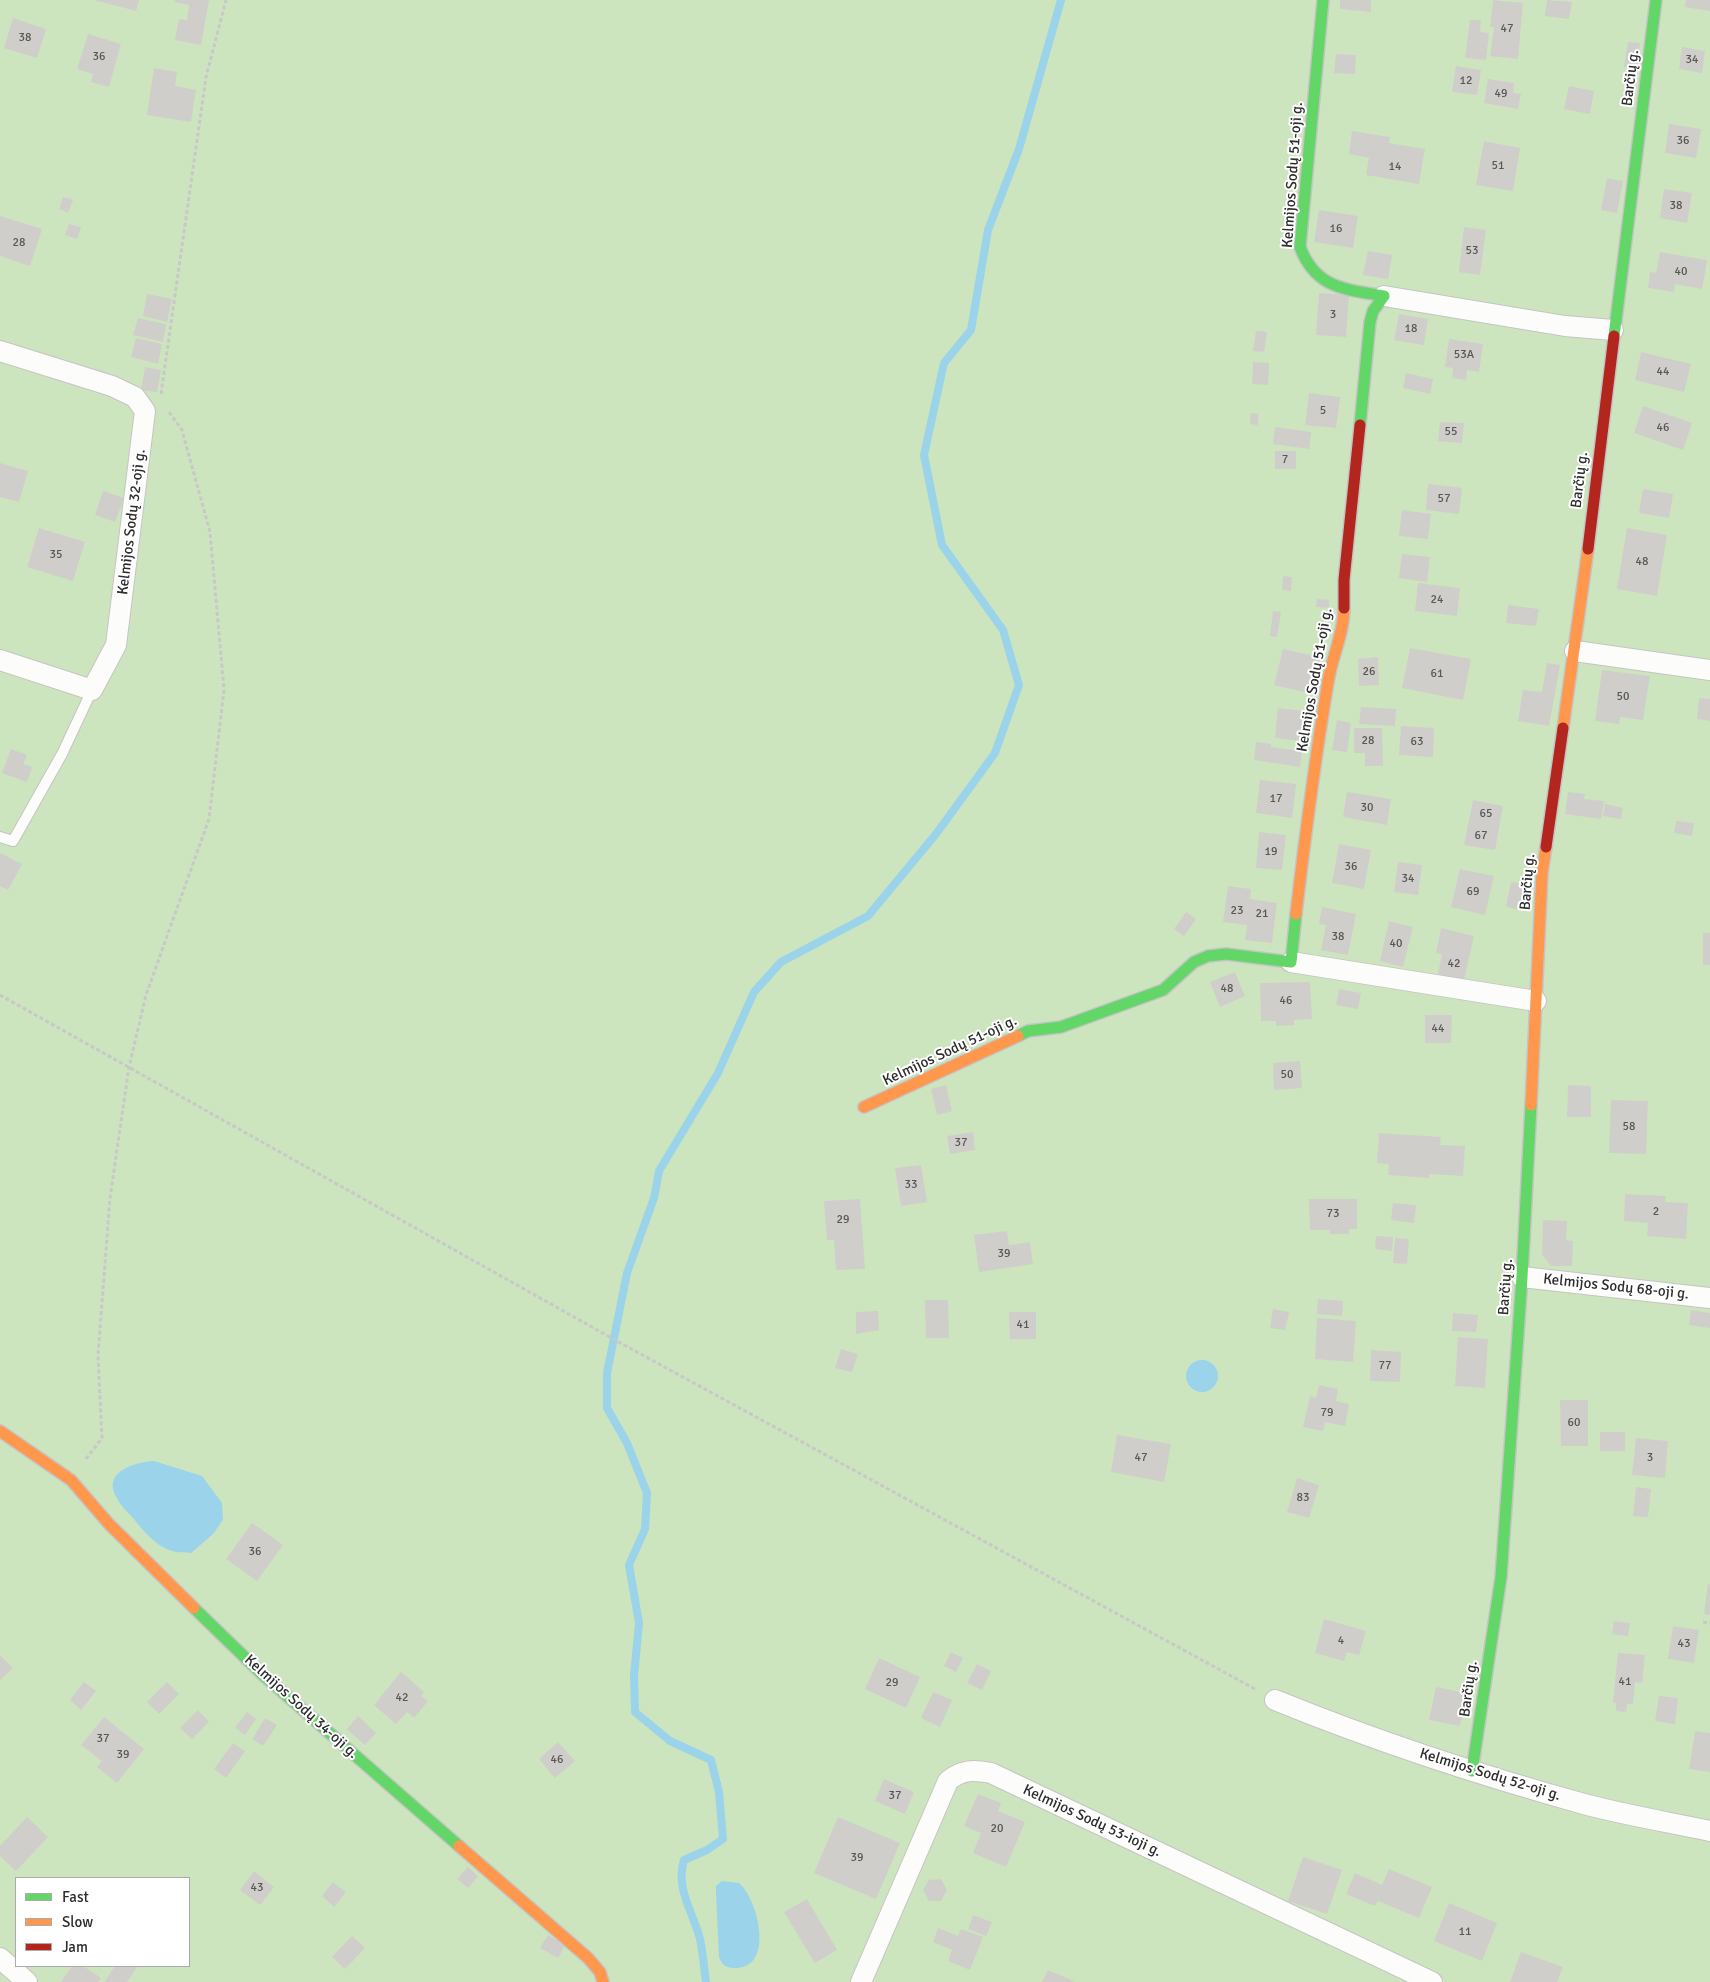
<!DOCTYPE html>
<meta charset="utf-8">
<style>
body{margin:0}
#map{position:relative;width:1710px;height:1982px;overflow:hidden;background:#ebe8e4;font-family:Signika,sans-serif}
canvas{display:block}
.legend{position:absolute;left:15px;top:1877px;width:175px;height:90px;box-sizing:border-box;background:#fff;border:1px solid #ababab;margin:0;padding:6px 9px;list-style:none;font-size:15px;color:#2d2d2d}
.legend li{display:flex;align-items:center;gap:10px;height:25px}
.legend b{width:25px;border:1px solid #ababab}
</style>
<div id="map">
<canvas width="1710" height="1982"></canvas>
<ul class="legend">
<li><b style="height:6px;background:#63d668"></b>Fast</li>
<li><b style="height:6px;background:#ff974d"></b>Slow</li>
<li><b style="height:6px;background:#b3261e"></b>Jam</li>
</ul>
</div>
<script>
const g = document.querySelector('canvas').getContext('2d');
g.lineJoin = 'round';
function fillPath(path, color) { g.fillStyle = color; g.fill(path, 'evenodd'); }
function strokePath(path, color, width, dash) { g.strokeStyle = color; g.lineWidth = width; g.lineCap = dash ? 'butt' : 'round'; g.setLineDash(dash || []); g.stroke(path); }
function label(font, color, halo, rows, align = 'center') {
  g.font = font + ' Signika,sans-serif'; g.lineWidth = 4; g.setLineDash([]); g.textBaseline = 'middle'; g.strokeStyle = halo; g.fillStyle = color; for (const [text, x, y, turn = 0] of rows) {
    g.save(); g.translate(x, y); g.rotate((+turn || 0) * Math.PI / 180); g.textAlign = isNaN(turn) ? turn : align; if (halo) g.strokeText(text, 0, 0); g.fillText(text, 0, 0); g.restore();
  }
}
const green = new Path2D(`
 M0,0H1710V1982H0ZM16,1878H189V1966H16Z`);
const water = new Path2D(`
 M1186 1376a16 16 0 1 1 32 0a16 16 0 1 1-32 0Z
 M154,1461L202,1476L222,1503L223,1520L213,1534L191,1553C186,1552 178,1553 172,1551C156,1546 144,1532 134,1519C128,1513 121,1506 117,1498C101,1472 135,1462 154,1461Z
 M722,1881L739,1883C758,1899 775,1967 736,1968C727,1968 722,1966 719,1957L716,1893V1886Z`);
const stream = new Path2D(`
 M706,1982C704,1968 703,1953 700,1939C693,1912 675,1888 684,1860L707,1850L723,1839L719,1792L711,1760L670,1741L635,1712L634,1676L639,1623L629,1565L645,1529L647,1493L627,1443L607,1408V1373L627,1273L654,1198L659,1171L718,1073L754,992L781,962L868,916L936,834L995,753L1019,685L1003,630L942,545L924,455L944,363L971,330L988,230L1019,149L1061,0`);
const building = new Path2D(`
 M94,0H139L136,11Z
 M175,0H209L201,45L175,40L179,19L187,20L189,5L175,2Z
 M1340,0H1371V12L1340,9Z
 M1493,0L1523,3L1518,59L1490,56L1494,27H1490Z
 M1547,0L1572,2L1569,19L1545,16Z
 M1686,0H1710V11L1685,7Z
 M13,18L46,29L37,58L4,48Z
 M1470,20H1481L1480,32L1489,33L1486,60L1465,58Z
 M88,34L121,44L109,87L91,82L93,74L77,69Z
 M1628,42L1640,43L1637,69L1624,67Z
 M1682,47L1705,51L1702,73L1679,69Z
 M1336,54L1356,55L1355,74L1334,73Z
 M1456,66L1481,70L1477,95L1452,92Z
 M154,68L177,72L175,86L196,90L191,122L147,115Z
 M1488,79L1514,83L1513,93L1521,94L1518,109L1484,103Z
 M1569,86L1594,91L1590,114L1564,109Z
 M1669,124L1701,129L1696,158L1665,153Z
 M1352,131L1390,137L1389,143L1425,149L1419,184L1366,175L1369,158L1349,154Z
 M1484,141L1520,148L1513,191L1476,185Z
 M1607,178L1623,181L1617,213L1601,210Z
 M1664,189L1692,193L1687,223L1660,218Z
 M63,197L73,200L68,213L59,209Z
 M1319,210L1358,216L1353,248L1314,242Z
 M0,216L42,229L30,266L0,256Z
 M69,224L81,227L77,239L65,235Z
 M1464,227L1486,230L1480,275L1459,272Z
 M1368,251L1392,255L1388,279L1363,275Z
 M1660,252L1707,260L1702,289L1675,284L1674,292L1648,288L1650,272L1656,273Z
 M1319,293L1349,295L1346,337L1316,335Z
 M147,294L172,299L167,322L143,316Z
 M1399,314L1428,319L1424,345L1394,340Z
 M138,318L166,324L163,342L133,335Z
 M1256,331L1267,332L1264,352L1253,351Z
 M136,338L162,344L158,364L131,357Z
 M1449,339L1483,344L1479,372L1467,370L1466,380L1452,378L1453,368L1445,367Z
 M1641,352L1691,364L1684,392L1635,380Z
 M1253,362L1269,363L1268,385L1252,384Z
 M145,367L161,370L157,392L141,390Z
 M1406,373L1433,379L1430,394L1403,388Z
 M1309,393L1340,397L1336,428L1305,425Z
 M1643,406L1692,423L1683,450L1634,433Z
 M1251,413L1258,414V425L1250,424Z
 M1440,422L1464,423L1462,443L1438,441Z
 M1275,427L1311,432L1309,449L1273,444Z
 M1275,451H1296V469H1275Z
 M0,463L28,471L19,502L0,497Z
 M1428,484L1462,488L1459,514L1426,510Z
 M1643,489L1673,494L1669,518L1639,513Z
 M103,491L124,498L115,522L95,515Z
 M1402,510L1431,514L1428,539L1399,536Z
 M39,528L85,542L73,581L27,567Z
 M1627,528L1667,535L1657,596L1617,589Z
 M1402,554L1430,557L1427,582L1399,578Z
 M1283,576L1292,577L1291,591L1282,590Z
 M1418,583L1460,588L1457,616L1415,611Z
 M1317,599L1329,600V608L1316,607Z
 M1508,605L1539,609L1536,626L1506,623Z
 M1273,611L1281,612L1277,637L1270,636Z
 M1410,648L1471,659L1463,700L1402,688Z
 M1283,649L1320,657L1312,694L1274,685Z
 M1378,657L1379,685L1359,686L1358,659Z
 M1547,663L1560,665L1549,726L1518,721L1523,690L1542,692Z
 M1602,670L1650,676L1643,720L1620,717L1619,724L1595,721Z
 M1699,698L1710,699V721L1697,719Z
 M1361,707L1396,709L1395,726L1359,724Z
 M1278,708L1313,712L1309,742L1275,738Z
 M1337,720L1351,723L1347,752L1332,750Z
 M1401,726L1434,728L1433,757L1399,755Z
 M1354,728H1382L1383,766H1365V753H1354Z
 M1256,742L1271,744V747L1302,751L1300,767L1254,760Z
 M11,749L27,755L23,764L32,767L27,782L2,773Z
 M1260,780L1296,784L1292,818L1256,813Z
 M1347,792L1391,799L1387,825L1343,817Z
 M1568,792L1585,794L1584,799L1604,801L1601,819L1565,814Z
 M1473,800L1503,806L1495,850L1464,845Z
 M1605,804L1623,808L1621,819L1603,816Z
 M1676,821L1694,823L1692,836L1674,833Z
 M1259,832L1286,835L1282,870L1256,868Z
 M1339,844L1371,850L1364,889L1332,883Z
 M0,853L22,864L8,890L0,886Z
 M1398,862L1422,865L1418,895L1394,892Z
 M1460,869L1494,876L1485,915L1451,907Z
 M1511,882L1525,884L1520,910L1506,907Z
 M1228,886L1251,889L1250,899L1277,903L1272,943L1245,940L1247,925L1223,922Z
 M1322,907L1356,914L1348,955L1321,950L1326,925L1319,924Z
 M1186,912L1196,919L1184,936L1174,929Z
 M1389,921L1413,927L1403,967L1380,961Z
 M1441,928L1474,936L1464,980L1438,974L1442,954L1436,953Z
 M1703,933H1710V965H1703Z
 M1235,972L1245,996L1220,1007L1210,982Z
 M1310,982L1312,1019L1294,1020V1025L1276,1026V1021H1261L1260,983Z
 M1339,989L1361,993L1358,1009L1336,1005Z
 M1425,1015H1452L1451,1043H1425Z
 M1300,1061L1302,1088L1274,1090L1273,1063Z
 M946,1085L952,1111L937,1115L931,1089Z
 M1568,1085L1591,1086V1117H1567Z
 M1611,1100L1648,1101L1646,1154L1609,1153Z
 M973,1132L975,1150L950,1154L947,1136Z
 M1379,1133L1441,1137L1440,1145L1465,1146L1463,1176L1429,1174V1178L1388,1175L1389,1164L1377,1163Z
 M921,1165L927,1202L901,1206L895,1168Z
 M1625,1194L1666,1196L1665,1202L1688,1203L1686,1239L1647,1236L1648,1223L1624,1221Z
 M860,1199L865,1269L836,1270L834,1240H827L824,1201Z
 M1309,1199H1357V1229H1349V1234H1330V1230H1310Z
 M1393,1203L1416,1205L1414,1223L1391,1220Z
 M1543,1220L1567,1221L1566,1240L1573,1241L1572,1266H1551L1542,1255Z
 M1007,1231L1009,1245L1030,1242L1033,1264L979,1272L974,1235Z
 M1376,1236L1393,1237L1392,1251L1375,1249Z
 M1395,1238L1409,1239L1407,1264L1393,1263Z
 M1318,1299L1343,1301L1342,1316L1317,1314Z
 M925,1300H948L949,1338H926Z
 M1273,1309L1289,1312L1285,1330L1270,1328Z
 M1691,1310L1710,1313V1328L1689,1325Z
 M878,1311L879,1330L856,1334V1312Z
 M1009,1312H1036V1339H1010Z
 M1453,1313L1478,1315L1476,1332L1452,1331Z
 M1317,1318L1356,1321L1353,1362L1315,1359Z
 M1458,1337L1488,1339L1485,1388L1455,1386Z
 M841,1349L858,1354L852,1372L835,1368Z
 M1371,1350L1401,1352L1400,1382L1370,1381Z
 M1319,1385L1338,1389L1336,1401L1349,1404L1345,1426L1325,1422L1323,1431L1303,1427L1310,1396L1316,1398Z
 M1560,1400H1588V1446H1561Z
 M1600,1432H1625V1451H1600Z
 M1117,1435L1171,1444L1164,1482L1111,1472Z
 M1636,1438L1668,1441L1665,1478L1632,1475Z
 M1297,1478L1319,1485L1309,1518L1287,1512Z
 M1636,1487L1651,1489L1648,1517L1633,1516Z
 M252,1523L283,1545L257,1581L226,1559Z
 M1708,1584H1710V1615L1704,1614Z
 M1324,1619L1366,1631L1359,1655L1347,1652L1344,1661L1315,1653Z
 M1614,1621L1630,1623L1628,1636L1612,1634Z
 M1673,1626L1699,1630L1694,1663L1668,1659Z
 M951,1652L963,1658L956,1672L944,1666Z
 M1618,1653L1645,1655L1642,1683L1635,1682L1633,1704H1627L1626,1712L1616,1711V1703L1613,1702Z
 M0,1655L13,1668L0,1680Z
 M879,1658L920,1677L906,1708L865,1689Z
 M977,1664L991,1671L982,1690L967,1683Z
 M401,1672L424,1692L421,1696L428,1701L414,1718L407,1712L396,1724L374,1705Z
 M84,1682L96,1691L81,1710L70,1700Z
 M167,1682L179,1694L159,1714L147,1702Z
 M1436,1687L1466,1693L1460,1726L1429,1720Z
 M933,1692L952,1700L940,1727L921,1718Z
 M1659,1696L1678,1698L1675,1724L1655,1721Z
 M198,1710L209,1722L192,1739L180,1728Z
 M247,1712L256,1719L245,1735L235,1728Z
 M358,1716L376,1733L365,1745L347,1729Z
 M104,1717L144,1749L117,1783L97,1767L102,1761L81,1745Z
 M265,1718L277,1725L263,1746L252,1739Z
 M1695,1731L1710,1733V1772L1689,1769Z
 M558,1742L575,1761L555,1778L539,1759Z
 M233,1743L245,1751L226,1778L214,1769Z
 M884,1779L914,1792L905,1814L875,1801Z
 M978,1794L1001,1803L998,1811L1025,1822L1006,1867L973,1853L981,1833L964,1826Z
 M27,1817L48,1837L16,1871L0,1856V1846Z
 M838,1817L900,1843L876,1899L814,1873Z
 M1303,1857L1342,1870L1327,1914L1288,1901Z
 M468,1867L478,1876L468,1888L457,1879Z
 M1389,1869L1432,1887L1419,1918L1378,1901L1375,1906L1346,1894L1355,1873L1382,1885Z
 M254,1871L274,1887L260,1905L240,1890Z
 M941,1879L947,1890L941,1901H929L923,1890L929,1880Z
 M333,1882L346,1892L334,1907L322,1896Z
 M807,1899L837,1950L815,1963L784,1912Z
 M1449,1903L1497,1923L1482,1961L1434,1941Z
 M973,1915L992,1922L986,1936L968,1929Z
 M938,1928L958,1936L961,1929L983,1937L970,1970L948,1961L952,1950L933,1942Z
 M548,1935L565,1945L558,1958L540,1948Z
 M352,1936L365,1948L345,1969L332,1957Z
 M1521,1952L1563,1967L1557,1982H1510Z
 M72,1966H83L101,1978L98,1982H61Z
 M115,1966H138L127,1982H104Z
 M1048,1970L1076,1982H1042Z`);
const path = new Path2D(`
 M161,394L206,77L226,0
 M0,995L615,1340L1255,1689
 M86,1459L102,1438L98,1355L110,1198L129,1067L146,995L209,819L224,690L210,532L182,430L169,412
 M1703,1622L1710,1623`);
const lane = new Path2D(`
 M0,837L13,841L62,754L92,690`);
const street = new Path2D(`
 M1384,296L1565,326L1613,330
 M0,351L112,386L135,397L145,411L116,645L92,690L0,660
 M1575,651L1710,670
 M1291,962L1536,1001
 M1522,1277L1710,1298
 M1275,1700C1376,1741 1479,1775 1584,1804C1625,1815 1668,1822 1710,1831
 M0,1958L27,1982
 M861,1982L948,1781C962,1769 974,1770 991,1773L1432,1982`);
const fast = new Path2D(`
 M1323,0L1300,247C1316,289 1345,289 1384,296L1373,311L1370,322L1360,425
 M1614,336L1656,0
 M1018,1036L1028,1031L1061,1027L1163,990L1194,962L1208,956L1226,954L1291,962L1296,914
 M194,1608L263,1675L459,1846
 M1472,1771L1501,1577L1522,1277L1531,1105`);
const slow = new Path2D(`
 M1563,728L1588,549
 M1296,914C1305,837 1315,759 1328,682C1332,657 1344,633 1344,608
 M1531,1105L1542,873L1546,847
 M864,1107L1018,1036
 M0,1431L71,1480L109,1524L194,1608
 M459,1846L588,1958L600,1972L603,1982`);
const jam = new Path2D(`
 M1588,549L1614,336
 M1344,608V580L1360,425
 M1546,847L1563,728`);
const numberNames = [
 ["47",1507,29],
 ["38",25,38],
 ["36",99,57],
 ["34",1692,60],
 ["12",1466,81],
 ["49",1501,94],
 ["36",1683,141],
 ["51",1498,166],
 ["14",1395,167],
 ["38",1676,206],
 ["16",1336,229],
 ["28",19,243],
 ["53",1472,251],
 ["40",1681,272],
 ["3",1333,315],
 ["18",1411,329],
 ["53A",1464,355],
 ["44",1663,372],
 ["5",1323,411],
 ["46",1663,428],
 ["55",1451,432],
 ["7",1285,460],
 ["57",1444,499],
 ["35",56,555],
 ["48",1642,562],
 ["24",1437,600],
 ["26",1369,672],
 ["61",1437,674],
 ["50",1623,697],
 ["28",1368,741],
 ["63",1417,742],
 ["17",1276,799],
 ["30",1367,808],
 ["65",1486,814],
 ["67",1481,836],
 ["19",1271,852],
 ["36",1351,867],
 ["34",1408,879],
 ["69",1473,892],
 ["23",1237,911],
 ["21",1262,914],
 ["38",1338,937],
 ["40",1396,944],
 ["42",1454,964],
 ["48",1227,989],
 ["46",1286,1001],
 ["44",1438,1029],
 ["50",1287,1075],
 ["58",1629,1127],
 ["37",961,1143],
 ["33",911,1185],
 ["2",1656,1212],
 ["73",1333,1214],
 ["29",843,1220],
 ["39",1004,1254],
 ["41",1023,1325],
 ["77",1385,1366],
 ["79",1327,1413],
 ["60",1574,1423],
 ["47",1141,1458],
 ["3",1650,1458],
 ["83",1303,1498],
 ["36",255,1552],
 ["4",1341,1641],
 ["43",1684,1644],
 ["41",1625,1682],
 ["29",892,1683],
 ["42",402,1698],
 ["37",103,1739],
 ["39",123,1755],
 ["46",557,1760],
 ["37",895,1796],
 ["20",997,1829],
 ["39",857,1858],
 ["43",257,1888],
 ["11",1465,1932]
];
const streetNames = [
 ["Barčių g.",1631,78,-83],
 ["Kelmijos Sodų 51-oji g.",1293,175,-86],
 ["Barčių g.",1580,480,-83],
 ["Kelmijos Sodų 32-oji g.",132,522,-83],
 ["Kelmijos Sodų 51-oji g.",1315,680,-80],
 ["Barčių g.",1528,882,-85],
 ["Kelmijos Sodų 51-oji g.",950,1051,-25],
 ["Barčių g.",1506,1287,-86],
 ["Kelmijos Sodų 68-oji g.",1616,1287,6],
 ["Barčių g.",1469,1689,-82],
 ["Kelmijos Sodų 34-oji g.",301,1707,42],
 ["Kelmijos Sodų 52-oji g.",1490,1775,17],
 ["Kelmijos Sodų 53-ioji g.",1092,1821,25]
];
fillPath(green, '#cde5be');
fillPath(water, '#9ad3ea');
strokePath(stream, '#9ad3ea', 8);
fillPath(building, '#d0cecb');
strokePath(lane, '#c5c4c4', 12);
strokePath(street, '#c5c4c4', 22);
strokePath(fast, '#c5c4c4', 14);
strokePath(slow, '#c5c4c4', 14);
strokePath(jam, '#c5c4c4', 14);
strokePath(path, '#c8c8c8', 3, [4, 2.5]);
strokePath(lane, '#fcfcfb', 10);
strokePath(street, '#fcfcfb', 20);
strokePath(fast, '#63d668', 11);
strokePath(slow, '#ff974d', 11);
strokePath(jam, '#b3261e', 11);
label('12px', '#585756', null, numberNames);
label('15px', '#2d2d2d', '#fff', streetNames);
</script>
